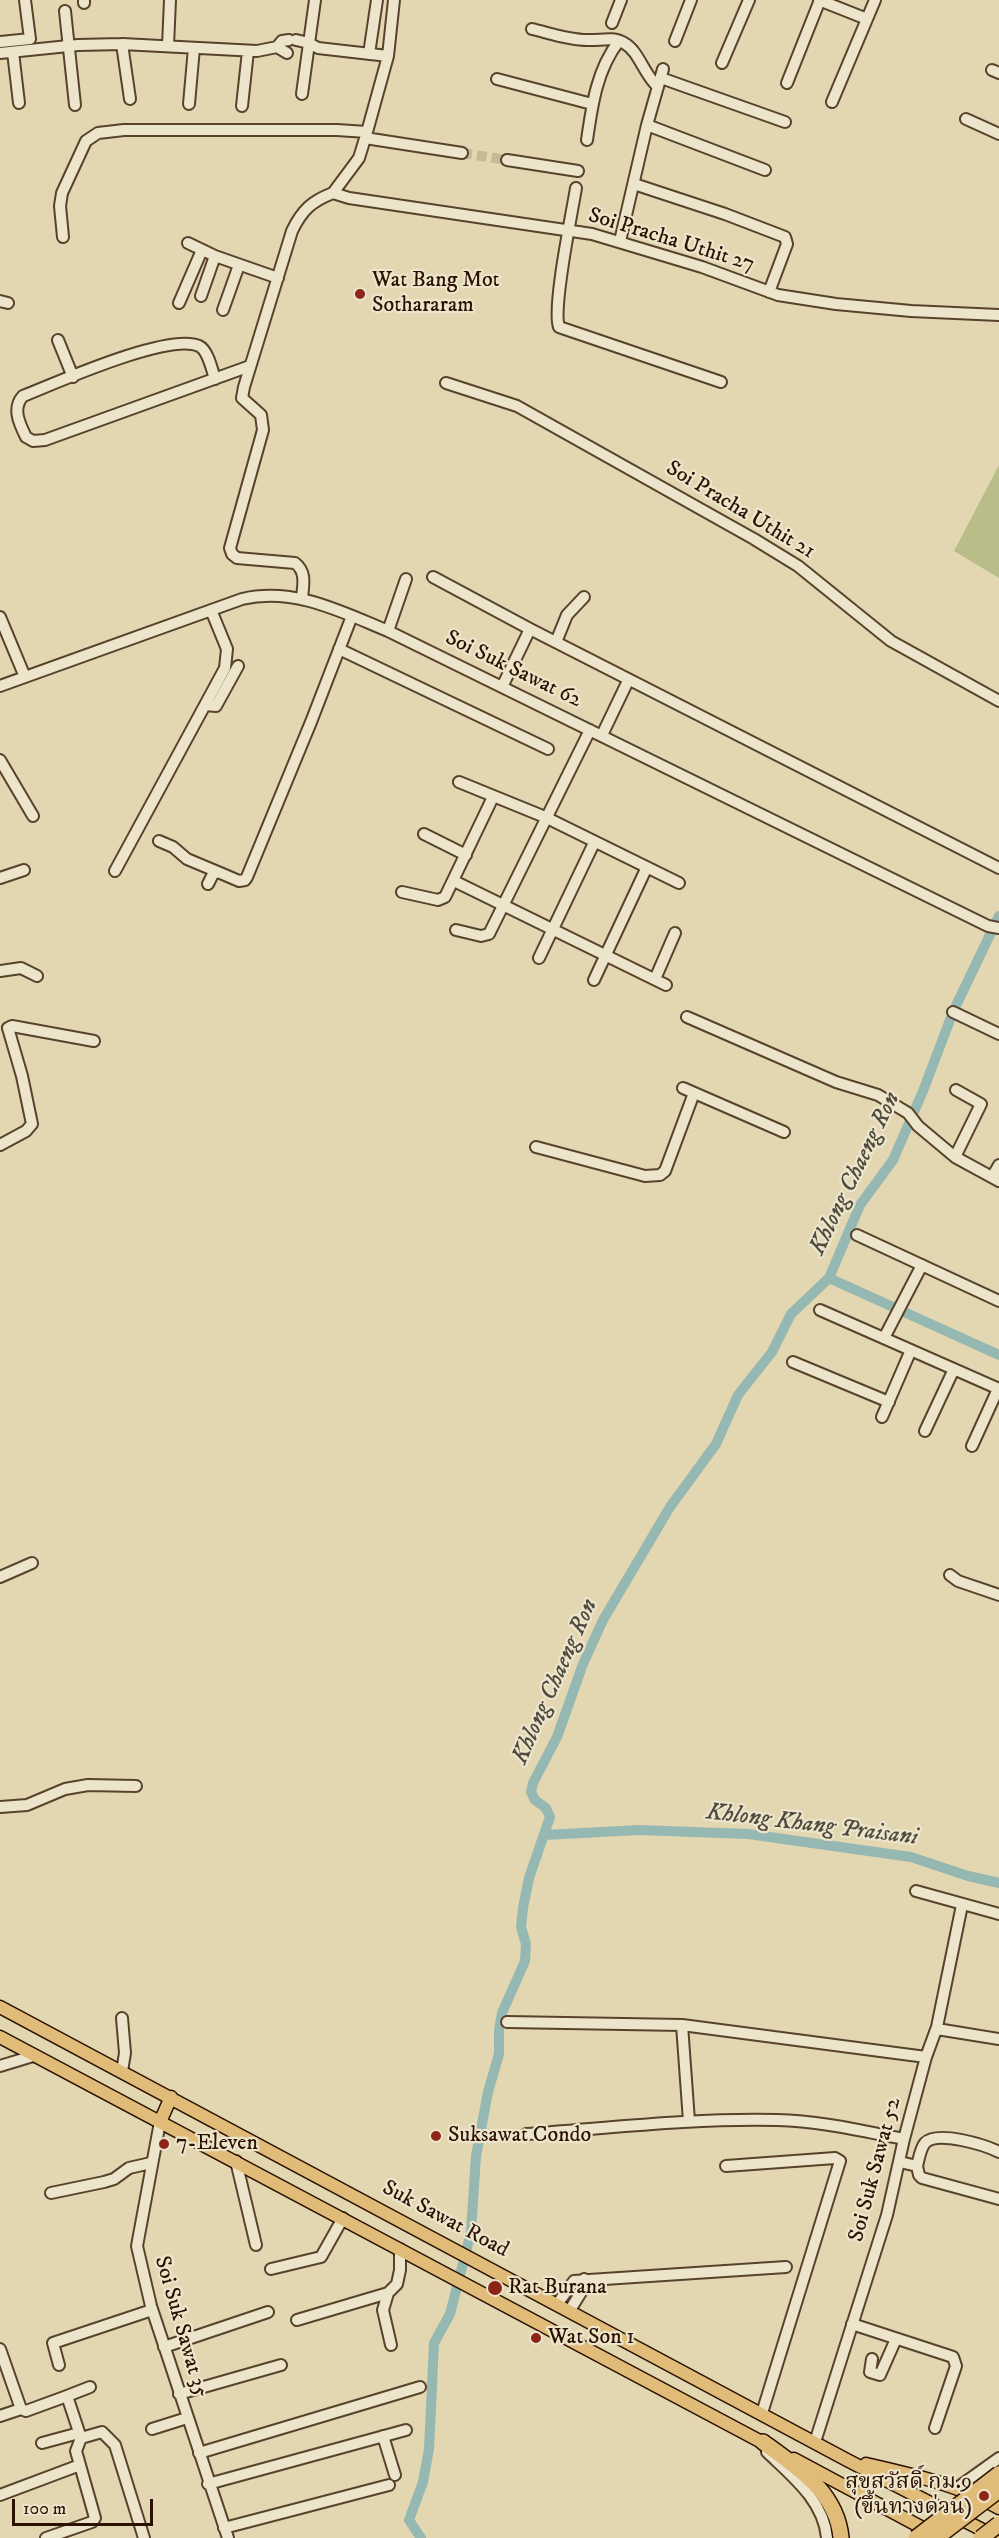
<!DOCTYPE html>
<meta charset="utf-8">
<style>
body{margin:0}
#map{position:relative;width:999px;height:2538px;overflow:hidden;background:#e2d7b1;font-family:"IM FELL DW Pica",serif}
canvas{display:block}
.scale{position:absolute;left:12px;top:2499px;width:141px;height:27px;box-sizing:border-box;border:3px solid #2a1100;border-top:0;padding-left:8px;font-size:18px;line-height:21px;white-space:nowrap;color:#2a1100;-webkit-text-stroke:4px #ece5cc;paint-order:stroke}
</style>
<div id="map">
<canvas width="999" height="2538"></canvas>
<div class="scale">100 m</div>
</div>
<script>
const g = document.querySelector('canvas').getContext('2d');
g.lineJoin = 'round';
function fillPath(path, color) { g.fillStyle = color; g.fill(path, 'evenodd'); }
function strokePath(path, color, width, dash) { g.strokeStyle = color; g.lineWidth = width; g.lineCap = dash ? 'butt' : 'round'; g.setLineDash(dash || []); g.stroke(path); }
function label(font, color, halo, rows, align = 'center') {
  g.font = font + ' "IM FELL DW Pica","Noto Serif Thai",serif'; g.lineWidth = 4.5; g.setLineDash([]); g.textBaseline = 'middle'; g.strokeStyle = halo; g.fillStyle = color; for (const [text, x, y, turn = 0] of rows) {
    g.save(); g.translate(x, y); g.rotate((+turn || 0) * Math.PI / 180); g.textAlign = isNaN(turn) ? turn : align; if (halo) g.strokeText(text, 0, 0); g.fillText(text, 0, 0); g.restore();
  }
}
const green = new Path2D(`
 M999,465V578L954,551Z`);
const canal = new Path2D(`
 M829,1278L999,1355
 M545,1835L639,1830L748,1834L911,1857L968,1876L999,1883
 M421,2538L409,2520L423,2482L429,2449L434,2343L450,2314L471,2232L476,2156L488,2092L499,2054V2030L502,2013L525,1961L526,1944L521,1927L523,1908L529,1878L550,1817L546,1808L535,1800L531,1792L533,1783L557,1737L583,1664L603,1620L670,1507L716,1444L738,1395L772,1352L791,1314L829,1278L860,1205L893,1160L923,1091L953,1012L999,916`);
const minorTunnel = new Path2D(`
 M462,153L507,160`);
const minor = new Path2D(`
 M819,0L867,19
 M84,3V0
 M65,11L75,105
 M612,23L621,0
 M532,29C549,33 569,40 587,40C599,41 613,36 624,43C639,51 644,75 658,87
 M296,40L309,43L318,48L388,56
 M675,41L691,0
 M0,42L30,39L25,0
 M122,44L130,99
 M168,46L170,0
 M277,47L287,53
 M13,52L19,103
 M0,53L78,45L122,44L257,51L277,47L282,41L289,40
 M369,54L377,0
 M722,63L749,0
 M992,70L999,73
 M661,78L785,122
 M497,79L592,104
 M787,83L820,0
 M302,94L315,0
 M832,102L875,0
 M189,104L194,48
 M242,106L248,51
 M966,119L999,134
 M647,125L765,170
 M365,138L462,153
 M587,140C592,105 597,69 619,41
 M507,160L578,171
 M634,184L725,214L785,237L787,244L769,292
 M576,188C572,213 552,308 559,327L721,382
 M333,193L349,198L592,234L702,267L778,295L836,304L911,311L999,315
 M333,193L359,158L367,132L388,56L394,0
 M63,237L60,206L62,193L86,141L98,133L124,130H337L367,132
 M620,241L647,125L663,69
 M188,243L215,256L278,278
 M201,296L215,256
 M0,301L8,303
 M179,303L202,250
 M223,310L239,265
 M58,340L73,377
 M215,379C212,370 208,350 199,346C169,332 56,383 23,396C12,408 19,423 26,437L33,441L45,440L250,366
 M446,383L517,406L754,539L798,566L891,641L999,701
 M433,577L530,629L502,687
 M302,598C303,586 307,572 295,563L237,558L232,554L230,548L263,430L261,415L242,398L244,387L292,231C302,210 312,201 333,193
 M0,617L25,677
 M530,629L999,868
 M388,631L406,579
 M556,642L567,615L584,597
 M339,649L548,749
 M0,686L242,599C294,587 340,611 388,631L988,926L999,928
 M205,705L216,706L238,666
 M602,735L626,685
 M0,760L33,816
 M459,782L545,817L679,883
 M424,834L466,855
 M159,841L173,847L187,859L218,872
 M115,871L225,668L227,649L211,610
 M0,878L24,870
 M454,881L666,985
 M208,884L213,874L218,872L239,881L245,880L247,877L311,722L352,616
 M402,892L438,900L445,897L493,797
 M456,930L481,936L489,934L590,730
 M539,958L594,843
 M0,971L21,968L37,976
 M655,979L675,933
 M594,980L646,869
 M953,1012L999,1034
 M687,1017L836,1082L878,1095L908,1113L918,1126L955,1157L999,1181
 M683,1088L784,1132
 M0,1145L26,1131L32,1124L22,1076L8,1028L12,1026L94,1041
 M536,1147L645,1176L660,1175L665,1171L694,1093
 M955,1157L981,1104L956,1090
 M992,1177L999,1165
 M857,1235L999,1301
 M820,1310L999,1389
 M884,1338L922,1265
 M793,1362L889,1402
 M882,1417L911,1350
 M925,1431L954,1369
 M972,1446L998,1389
 M950,1575L958,1581L999,1595
 M0,1577L32,1563
 M0,1807L27,1805L65,1789L88,1785L136,1786
 M916,1891L999,1914
 M507,2022L682,2025L926,2057
 M682,2025L689,2121
 M937,2029L999,2039
 M0,2066L33,2056
 M122,2071L125,2053L122,2018
 M160,2122L137,2246L151,2306L228,2538
 M526,2134C610,2128 693,2118 777,2120C820,2121 862,2131 904,2139
 M236,2161L256,2245
 M900,2162L917,2166C919,2159 920,2149 925,2143C937,2130 985,2145 999,2152
 M726,2166L835,2158L840,2161L762,2413
 M917,2166L919,2175L922,2178L999,2199
 M51,2193L104,2182L114,2179L129,2168L151,2163
 M271,2269L321,2257L343,2218
 M558,2303L574,2281L786,2267
 M570,2310L583,2289L584,2279
 M297,2320L388,2293
 M852,2324L953,2357L956,2366L935,2428
 M391,2345L383,2310L388,2293L397,2284L400,2270V2249
 M164,2347L268,2312
 M0,2349L21,2409L26,2411L67,2396L81,2438
 M872,2359L870,2372L880,2375L896,2339
 M59,2365L53,2343L152,2310
 M179,2394L281,2365
 M67,2396L90,2387
 M0,2416L21,2409
 M152,2429L187,2418
 M383,2436L395,2475
 M815,2442L887,2215L904,2139L926,2057L937,2027L962,1905
 M42,2443L79,2433
 M767,2452C792,2476 824,2501 827,2538
 M199,2453L420,2387
 M208,2484L406,2430
 M957,2488L999,2458
 M0,2495L80,2465
 M224,2528L389,2485
 M46,2538L92,2522L95,2518L76,2451L81,2438L102,2432L115,2445L144,2538`);
const major = new Path2D(`
 M0,2007L847,2460L998,2538
 M0,2037L771,2447
 M160,2122L171,2097
 M794,2459L932,2533
 M866,2464C913,2475 957,2484 999,2508`);
const highway = new Path2D(`
 M763,2442C797,2467 837,2492 841,2538`);
const highwayBridge = new Path2D(`
 M916,2538L999,2474
 M936,2538L999,2490
 M981,2538L999,2524`);
const markers = [
 [360,294,6,"#8f2418"],
 [436,2136,6,"#8f2418"],
 [164,2144,6,"#8f2418"],
 [495,2288,8,"#8f2418"],
 [536,2338,6,"#8f2418"],
 [984,2496,6,"#8f2418"]
];
const streetNames = [
 ["Soi Pracha Uthit 27",671,241,17],
 ["Soi Pracha Uthit 21",740,511,31],
 ["Soi Suk Sawat 62",513,670,26],
 ["Soi Suk Sawat 52",876,2170,-75],
 ["Suk Sawat Road",445,2220,28],
 ["Soi Suk Sawat 35",180,2327,74]
];
const poiNames = [
 ["Wat Bang Mot",372,281],
 ["Sothararam",372,306],
 ["Suksawat Condo",448,2136],
 ["7-Eleven",176,2144],
 ["Rat Burana",508,2288],
 ["Wat Son 1",548,2338],
 ["สุขสวัสดิ์ กม.9",972,2483,"right"],
 ["(ขึ้นทางด่วน)",972,2508,"right"]
];
const waterNames = [
 ["Khlong Chaeng Ron",856,1174,-64],
 ["Khlong Chaeng Ron",556,1682,-66],
 ["Khlong Khang Praisani",812,1826,7]
];
fillPath(green, '#b9bd88');
strokePath(canal, '#96b8b2', 10);
strokePath(minorTunnel, '#c6b996', 10, [10, 5]);
strokePath(minor, '#58422c', 14);
strokePath(major, '#2a1100', 15);
strokePath(highway, '#2a1100', 18);
strokePath(minor, '#ece5cc', 10);
strokePath(major, '#e1bc78', 12);
strokePath(highway, '#e1bc78', 15);
strokePath(highwayBridge, '#2a1100', 18, []);
strokePath(highwayBridge, '#e1bc78', 15);
for (const [x, y, r, color] of markers) { const dot = new Path2D(); dot.arc(x, y, r, 0, 2 * Math.PI); g.fillStyle = color; g.fill(dot); strokePath(dot, '#ece5cc', 2); }
label('22px', '#2a1100', '#ece5cc', streetNames);
label('22px', '#2a1100', '#ece5cc', poiNames, 'left');
label('italic 24px', '#504b3e', '#ece5cc', waterNames);
</script>
